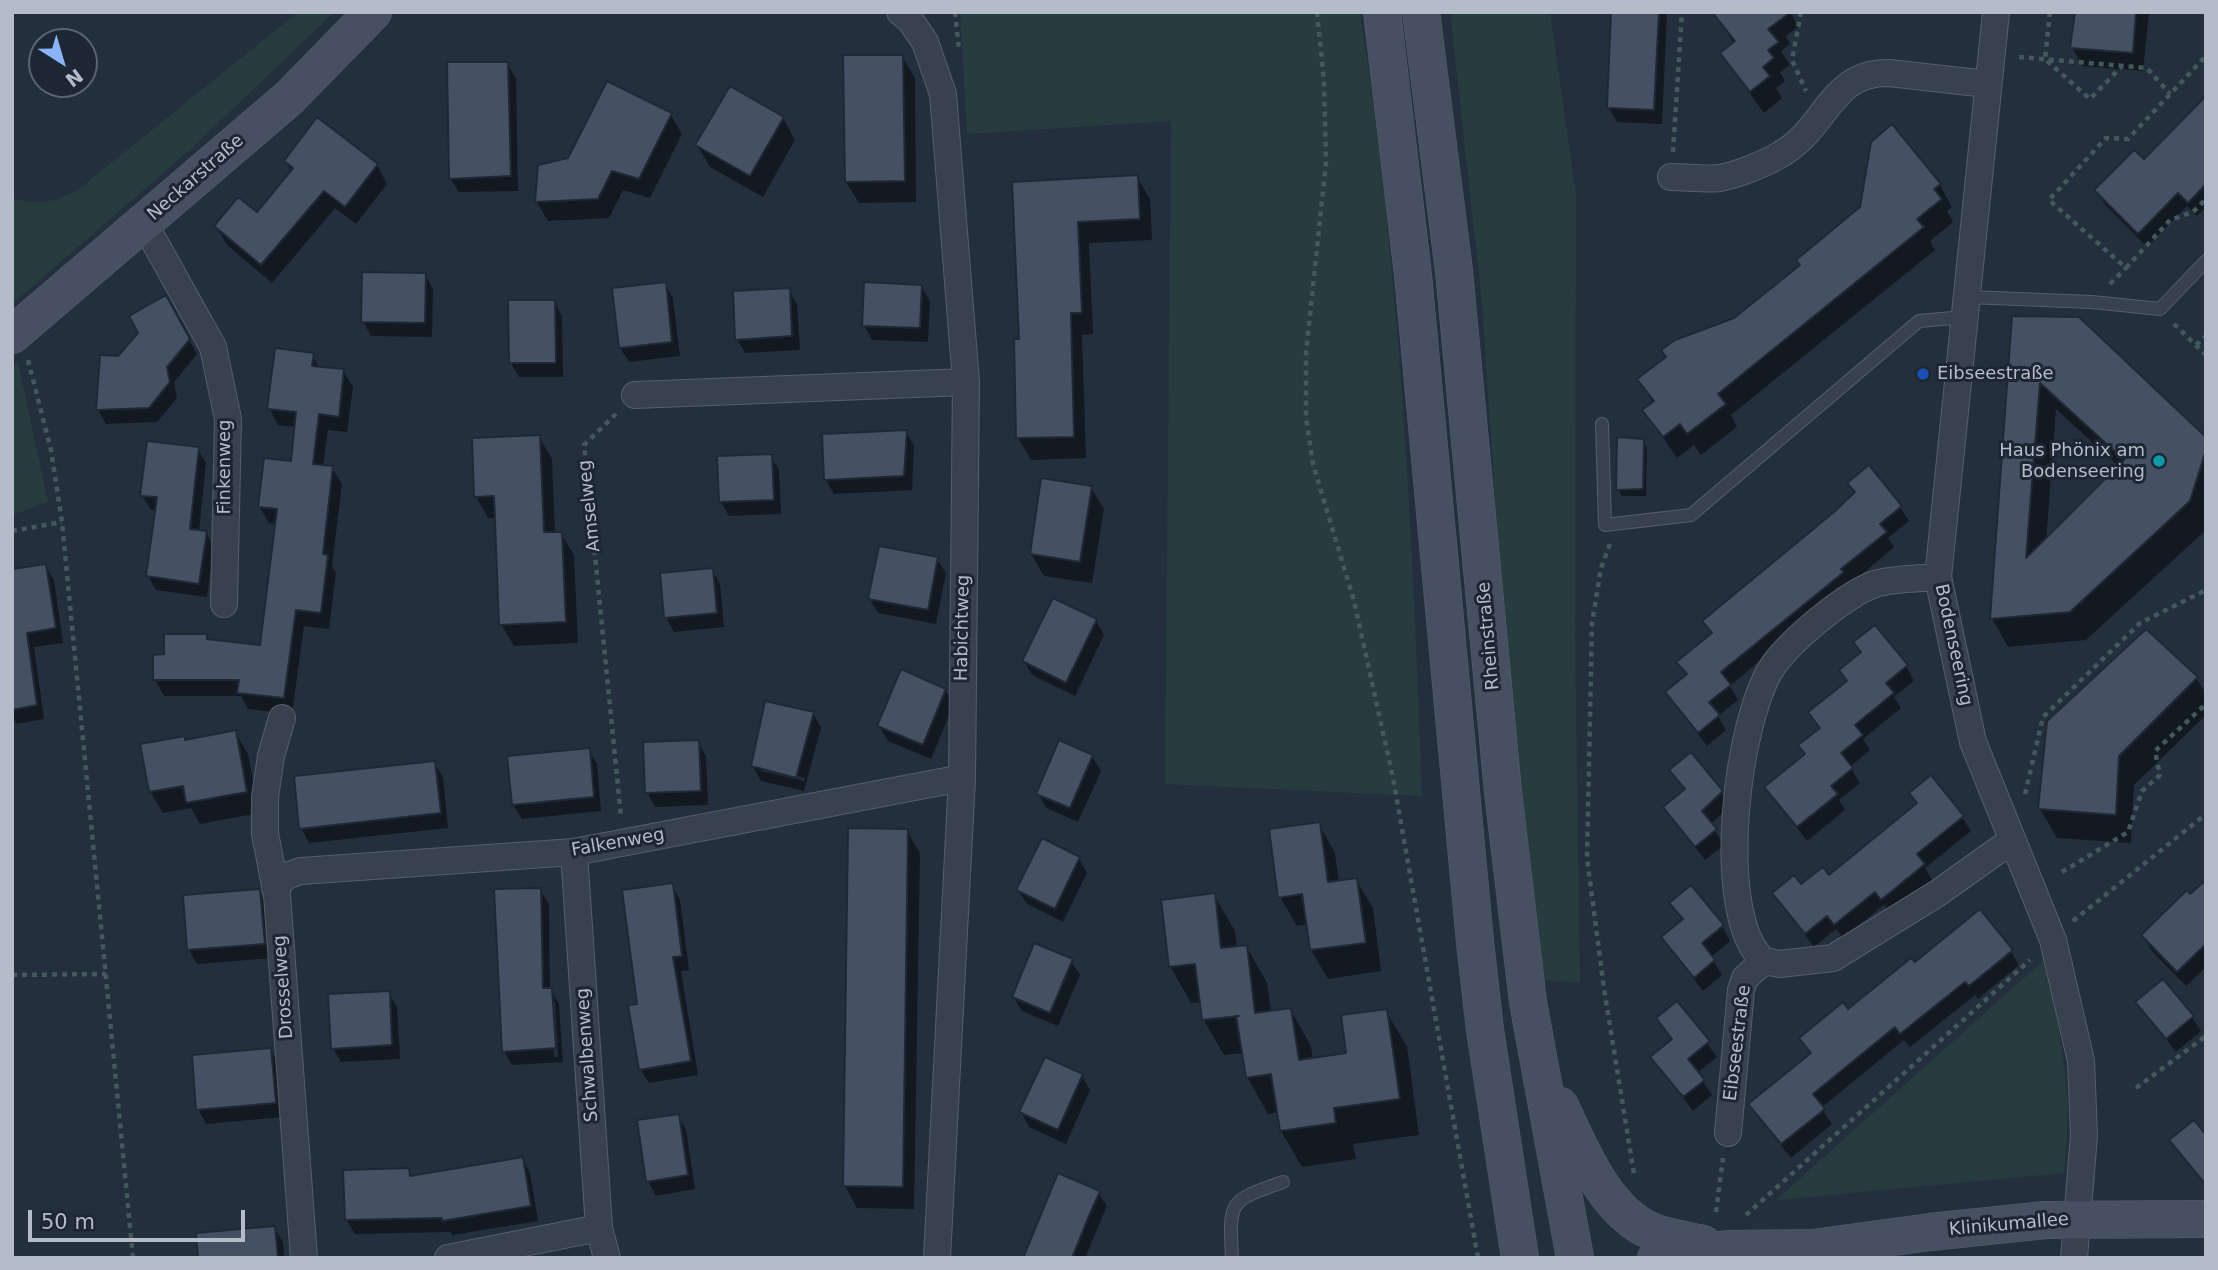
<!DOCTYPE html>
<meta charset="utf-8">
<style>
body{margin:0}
#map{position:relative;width:2218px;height:1270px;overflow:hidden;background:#242f3e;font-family:"DejaVu Sans",sans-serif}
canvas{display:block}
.frame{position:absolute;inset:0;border:14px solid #b4bcc9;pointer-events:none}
.north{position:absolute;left:28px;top:28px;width:70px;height:70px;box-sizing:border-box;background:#1d2633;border:2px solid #59626f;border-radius:50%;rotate:143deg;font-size:19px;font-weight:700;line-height:28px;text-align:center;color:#b4bcc9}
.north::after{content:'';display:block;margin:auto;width:24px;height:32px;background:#8ab4f8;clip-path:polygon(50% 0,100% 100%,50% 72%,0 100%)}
.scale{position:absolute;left:28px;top:1210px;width:217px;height:32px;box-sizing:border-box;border:4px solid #b4bcc9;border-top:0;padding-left:9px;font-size:21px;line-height:24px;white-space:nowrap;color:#b4bcc9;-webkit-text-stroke:5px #1d2633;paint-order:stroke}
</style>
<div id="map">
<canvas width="2218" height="1270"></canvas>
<div class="frame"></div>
<div class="north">N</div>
<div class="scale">50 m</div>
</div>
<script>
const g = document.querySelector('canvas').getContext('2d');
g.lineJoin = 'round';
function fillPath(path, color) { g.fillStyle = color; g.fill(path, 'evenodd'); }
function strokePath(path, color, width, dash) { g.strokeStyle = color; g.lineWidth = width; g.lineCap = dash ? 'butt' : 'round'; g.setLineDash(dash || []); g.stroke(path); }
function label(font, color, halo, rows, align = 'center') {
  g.font = font + ' "DejaVu Sans",sans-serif'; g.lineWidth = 6; g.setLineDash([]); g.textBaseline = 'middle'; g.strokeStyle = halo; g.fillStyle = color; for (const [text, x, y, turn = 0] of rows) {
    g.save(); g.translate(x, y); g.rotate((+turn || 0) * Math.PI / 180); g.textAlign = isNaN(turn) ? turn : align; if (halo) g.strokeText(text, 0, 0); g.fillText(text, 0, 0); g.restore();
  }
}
const green = new Path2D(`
 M298,12H334L192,148L12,304V198C38,206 56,202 79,189Z
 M960,12H1360C1400,272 1413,534 1422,796L1165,784L1171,121L967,134Z
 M1450,12H1550L1576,195L1575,637L1580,983L1544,980L1511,741L1482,302Z
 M18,362L48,502L12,515V367Z
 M2043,961C2062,1038 2074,1093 2064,1173L1776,1200Z`);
const shadow = new Path2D(`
 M1613,12H1667L1662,124L1617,122L1609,108Z
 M1790,12L1798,27L1786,36L1790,44L1781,51L1790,65L1780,72L1785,81L1776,88L1782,98L1764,113L1722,54L1734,44L1719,19Z
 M2077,12H2149L2143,71L2082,66L2072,47Z
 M902,56L915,78L916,202L859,203L846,182Z
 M507,64L516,78L518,191L459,192L450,178Z
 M2206,98V207L2197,216L2187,206L2147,247L2105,205L2096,190L2144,161Z
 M670,114L682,134L650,198L623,190L609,218L548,221L537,202L570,160Z
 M783,118L795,140L763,197L710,167L697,145Z
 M1892,127L1940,185L1952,207L1947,211L1953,222L1930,241L1935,250L1731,415L1737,427L1701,455L1694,445L1677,458L1645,411L1654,404L1639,380L1735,319L1801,266L1861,208Z
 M286,161L377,165L387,184L356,224L335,208L272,283L227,245L216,226L257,215L292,172Z
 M1137,177L1150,199L1152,240L1089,243L1093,334L1082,335L1086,458L1031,460L1018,438L1021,341L1014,184Z
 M425,274L433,289L432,337L371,336L363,321Z
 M665,284L673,299L680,356L629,362L620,348Z
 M921,286L930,301L928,342L872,340L864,325Z
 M789,290L797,304L800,350L745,353L737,339Z
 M166,298L197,354L174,382L177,398L157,422L106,424L98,410L102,357L118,358L140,334Z
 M554,301L562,316L563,377H519L511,363L510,302Z
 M2014,318L2206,439V530L2086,640L2008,647L1992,618ZM2056,409L2119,467L2046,541Z
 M312,355L320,369L343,371L353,387L347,432L328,430L323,467L332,468L342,484L332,566L336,573L329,629L304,626L292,714L248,709L241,696H164L155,680L166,656L206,635L209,641L261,647L277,524L269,523L259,506L293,463L296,427L278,425L269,408Z
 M906,432L914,446L912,490L834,494L825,479Z
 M539,437L552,459L555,534L561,533L574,555L578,643L514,646L501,624L497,518H488L476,497Z
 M1643,441L1647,448L1646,496H1622L1618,489Z
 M198,449L206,463L199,532L206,533L214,547L207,597L156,590L148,576L157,510H151L142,495Z
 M771,456L779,470L781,514L729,516L721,502Z
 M1849,483L1900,507L1909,521L1888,538L1894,547L1730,686L1738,700L1718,716L1726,730L1707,746L1667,692L1687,676L1679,662L1712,635L1704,621L1855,494Z
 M1091,488L1104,509L1092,583L1044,576L1031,554Z
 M937,559L946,573L936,624L878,613L870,599Z
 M45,566L54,580L63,643L34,647L44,719L17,724L12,716V571Z
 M712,569L720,584L724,627L674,632L666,617Z
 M1096,621L1104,635L1075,696L1032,675L1024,661Z
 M2146,631L2197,679L2206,694V715L2134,785L2131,843L2057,838L2040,809Z
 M1855,643L1906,666L1914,681L1894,697L1901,708L1863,739L1870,750L1850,767L1860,783L1839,800L1845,810L1807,841L1767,787L1806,755L1821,730L1810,713L1848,682L1862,654Z
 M945,690L954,704L931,759L888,741L879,726Z
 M813,713L821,728L804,791L761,781L753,766ZM761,767L805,778L804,781L761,771Z
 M235,732L248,754L259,813L200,824L191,808L163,813L150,791L186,742Z
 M698,742L706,756L708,805L655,807L647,792Z
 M589,750L597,764L601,811L522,819L513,805Z
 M1092,756L1101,771L1078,822L1046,808L1038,793Z
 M434,763L443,777L448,828L309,843L301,828Z
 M1671,770L1721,792L1729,807L1711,824L1724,845L1705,860L1665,807L1685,791Z
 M1911,793L1962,817L1971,831L1925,868L1932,880L1891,913L1884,905L1843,938L1836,929L1814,947L1774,894L1829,877L1918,805Z
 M1319,824L1335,853L1339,882L1356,880L1373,908L1381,971L1328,979L1311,950L1308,924L1297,926L1280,897Z
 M907,831L920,853L914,1209L857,1208L845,1186Z
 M1079,858L1087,873L1063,922L1027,904L1018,890Z
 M2206,882V967L2186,986L2151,950L2143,936Z
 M672,885L680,900L689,970L681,971L698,1075L649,1083L640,1069L639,1005Z
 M540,890L549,904L550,988L559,1004L563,1062L512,1065L504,1051ZM551,1002H555L558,1057H554Z
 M259,891L267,905L272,958L197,964L189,950Z
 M1214,895L1235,931L1237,948L1246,946L1267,983L1271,1012L1290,1009L1311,1046L1313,1060L1348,1055L1386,1011L1407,1047L1419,1135L1353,1144L1356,1159L1302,1167L1281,1131L1279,1112L1268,1114L1247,1077L1244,1053L1224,1055L1203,1019L1201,1002L1191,1003L1170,966Z
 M1671,903L1722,926L1730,941L1711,957L1722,975L1703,991L1663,938L1683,921Z
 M2011,951L2019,965L1978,999L1975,995L1910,1047L1904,1040L1821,1108L1832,1124L1791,1158L1759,1118L1751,1104L1812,1055L1801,1038L1848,1011L1914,964Z
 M1071,961L1080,975L1058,1026L1022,1011L1013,997Z
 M389,993L397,1007L400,1059L341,1062L333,1048Z
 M2138,1002L2192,1017L2201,1031L2176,1052Z
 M1677,1003L1717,1057L1697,1073L1712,1095L1693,1111L1653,1057L1672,1041L1658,1019Z
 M270,1050L279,1064L283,1117L206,1124L198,1109Z
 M1082,1076L1090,1090L1066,1144L1029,1127L1021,1112Z
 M678,1116L686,1130L695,1189L656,1196L648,1181Z
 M2206,1134V1186L2171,1140Z
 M522,1158L530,1173L538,1221L452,1235L451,1232L355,1234L346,1219L408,1170L413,1177Z
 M1098,1192L1107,1206L1085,1258H1025Z
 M274,1228L283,1242L284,1258H199Z`);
const building = new Path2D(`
 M1611,12H1659L1654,110L1607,108Z
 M1712,12H1791L1768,29L1779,42L1768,50L1774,58L1763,67L1770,76L1750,92L1720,53L1735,41Z
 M2075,12H2136L2133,53L2070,48Z
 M843,55H903L905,181L845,182Z
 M447,62H508L511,176L449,179Z
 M607,81L672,113L639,179L612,171L598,199L535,202L538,165L568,158Z
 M730,86L784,117L750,176L695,145Z
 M2206,96V184L2188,203L2178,193L2138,234L2094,190L2134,150L2144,159Z
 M317,117L378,164L345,207L324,191L261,265L214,226L238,197L257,212L293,168L284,161Z
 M1892,124L1941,184L1934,189L1942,199L1917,219L1924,227L1718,394L1726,404L1687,434L1680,424L1663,437L1642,410L1654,401L1637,379L1666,357L1661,350L1675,340L1734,318L1800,265L1796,260L1860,207L1871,142Z
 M1138,175L1140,219L1078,222L1082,313H1071L1074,437L1016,438L1014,339H1019L1012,182Z
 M362,272L426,273L425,323L361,322Z
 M666,282L672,342L619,348L612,288Z
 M864,282L922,285L920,328L862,326Z
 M790,288L792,336L735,340L733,291Z
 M166,295L190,339L167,367L170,382L149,408L96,410L100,355L118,356L138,333L129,316Z
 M508,300H555L556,363H509Z
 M2012,316L2079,317L2206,437V450L2190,501L2070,612L1990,619ZM2040,383L2124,460L2026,558Z
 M275,348L314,353L312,366L344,369L339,417L319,414L313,464L333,466L323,554L328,555L321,613L296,610L284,698L237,693L239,680H153V655L164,654V634H207V639L260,645L277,509L258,507L264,458L291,461L296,412L267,409Z
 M907,430L904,476L824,480L822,434Z
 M540,435L544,532H562L566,622L499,625L494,496L474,497L472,438Z
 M1617,437L1644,439L1643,489L1616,490Z
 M147,441L199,447L190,529L207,531L199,584L146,576L157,497L140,496Z
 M772,454L774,500L719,502L717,456Z
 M1869,465L1902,506L1880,524L1887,532L1841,569L1844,572L1721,672L1731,685L1709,702L1720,715L1698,733L1665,692L1687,674L1676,662L1712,633L1702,621L1834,512L1855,492L1847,483Z
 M1041,478L1092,486L1080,562L1030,554Z
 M879,546L938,557L928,610L868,599Z
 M46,564L56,628L27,633L37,705L12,710V569Z
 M713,568L717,613L664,618L660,573Z
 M1053,598L1097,619L1066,683L1022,661Z
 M1875,625L1908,665L1886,683L1894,693L1855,725L1863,735L1841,753L1853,768L1831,786L1838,794L1797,827L1764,787L1805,754L1798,745L1820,728L1808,712L1847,681L1839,670L1861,652L1853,642Z
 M2146,629L2198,677L2119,756L2116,815L2038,809L2047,721Z
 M901,669L946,689L923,745L877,726Z
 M765,701L814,712L796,778L751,766Z
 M236,730L247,792L186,803L183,786L149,792L140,744L185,736V740Z
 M699,740L701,791L645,793L643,742Z
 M1059,740L1093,755L1070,808L1036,794Z
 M590,748L594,797L512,805L507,756Z
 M1691,752L1723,791L1702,811L1717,829L1695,847L1663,807L1685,789L1669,770Z
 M435,761L441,813L299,829L294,776Z
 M1931,775L1964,816L1917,854L1925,864L1881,900L1875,892L1834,925L1827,916L1805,934L1772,893L1794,875L1801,884L1823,867L1829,875L1917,803L1909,793Z
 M1320,822L1328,882L1357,878L1366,943L1310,950L1302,894L1278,898L1269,829Z
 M848,828L908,829L903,1187L843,1186Z
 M1042,838L1080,857L1055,909L1016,890Z
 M2206,880V944L2177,972L2141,935L2187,890L2190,894Z
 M673,883L682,956L673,957L691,1061L639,1070L628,1005L637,1004L622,890Z
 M1691,885L1724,925L1702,943L1715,960L1694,978L1661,937L1683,919L1669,903Z
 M541,888L543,988H552L556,1048L502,1052L494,889Z
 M260,889L265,944L187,950L183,895Z
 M1215,893L1221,948L1247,945L1255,1013L1291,1008L1299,1060L1346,1053L1341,1015L1387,1009L1400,1099L1334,1108L1336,1123L1280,1131L1271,1074L1246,1078L1236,1016H1239L1202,1020L1195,964L1169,967L1161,900Z
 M1980,909L2013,950L1969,986L1965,982L1900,1034L1895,1027L1813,1094L1825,1109L1781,1144L1748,1104L1811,1053L1799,1038L1843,1002L1848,1009L1911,958L1915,962Z
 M1034,943L1073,959L1050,1013L1012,997Z
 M2163,979L2194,1016L2166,1039L2135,1002Z
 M390,991L392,1045L331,1049L328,994Z
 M1677,1001L1710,1041L1688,1059L1705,1080L1683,1097L1650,1057L1672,1039L1656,1018Z
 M271,1048L276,1103L196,1110L192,1055Z
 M1045,1057L1083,1074L1058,1130L1019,1112Z
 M679,1114L688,1175L646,1182L637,1120Z
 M2194,1120L2206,1135V1185L2169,1140Z
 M523,1157L531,1206L442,1221V1218L345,1220L343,1170L409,1168L410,1176Z
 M1058,1173L1100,1191L1089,1216L1072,1258H1023Z
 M275,1226L278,1258H198L196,1233Z`);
const path = new Path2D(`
 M955,12L959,50
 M1317,12L1324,81L1326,162L1306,353V418L1313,464L1354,601L1393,778L1478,1258
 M1801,12L1792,60L1806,91
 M2050,12L2045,59L2090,99L2122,66
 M2019,57L2147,68L2170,94
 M2204,58L2128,139L2106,138L2049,200L2126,268L2170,220L2193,212L2206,199
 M1673,152L1682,12
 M2110,284L2126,268
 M2174,324L2206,355
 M2196,345L2206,336
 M28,360L51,450L62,522L133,1258
 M616,414L584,445L621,817
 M12,531L62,522
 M1610,544L1601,568L1592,623L1587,858L1604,989L1634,1174
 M2025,794L2043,717L2140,623L2206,590
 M2062,872L2128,832L2142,791L2160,775L2155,751L2206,704
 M2073,921L2206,814
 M12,975L106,974
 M2136,1088L2206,1036
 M1716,1212L1723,1158
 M1746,1215L2030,960`);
const lane = new Path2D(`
 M1968,297L2092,302L2160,309L2206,261
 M1602,424L1605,525L1691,515L1919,321L1965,317
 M1232,1258C1229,1200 1229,1201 1283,1182`);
const street = new Path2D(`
 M900,12L910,20L925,42L943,94L966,382L962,778L937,1258
 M1996,12L1938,577L1973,742L2053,940L2081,1061L2084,1135L2074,1258
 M1671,177C1687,177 1705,180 1720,178C1739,174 1765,164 1781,154C1828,127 1830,72 1889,73L1987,84
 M144,223L213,347L228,419L224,604
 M635,395L966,382
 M1938,577C1918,579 1894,578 1875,584C1846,594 1794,638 1775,663C1737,714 1712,916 1764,961L1780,964L1833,958L1938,893L2011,841
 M282,718L271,756L265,797V834L277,895L304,1258
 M574,852L599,1228L607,1258
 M275,888L286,876L301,871L574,852L962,778
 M1728,1133L1741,990L1745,978L1764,961
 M448,1258L599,1228`);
const secondary = new Path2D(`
 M1382,12L1413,275L1475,942L1485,1030L1520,1258
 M1421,12L1454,271L1503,792L1528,1002L1575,1258
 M12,335L289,98L373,12
 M1560,1106C1579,1146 1601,1202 1641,1226C1659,1237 1683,1239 1703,1244
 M1656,1258L1728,1249L1813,1248L1930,1232L2046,1220L2206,1219`);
const markers = [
 [1923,374,7,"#1a4fb4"],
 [2159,461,7,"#0f9aa8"]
];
const streetNames = [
 ["Neckarstraße",196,178,-41],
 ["Finkenweg",225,467,-90],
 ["Amselweg",590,506,-96],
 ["Habichtweg",963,628,-89],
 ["Rheinstraße",1489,636,-95],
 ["Bodenseering",1953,645,78],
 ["Falkenweg",618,843,-10],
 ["Drosselweg",284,987,-94],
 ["Eibseestraße",1738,1043,-83],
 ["Schwalbenweg",588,1055,-94],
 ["Klinikumallee",2009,1225,-5]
];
const poiNames = [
 ["Eibseestraße",1937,374],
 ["Haus Phönix am",2145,451,"right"],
 ["Bodenseering",2145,472,"right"]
];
fillPath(green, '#263c3f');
fillPath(shadow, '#0007');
fillPath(building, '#455162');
strokePath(building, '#1f2835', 2);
strokePath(lane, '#565f6c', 14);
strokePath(street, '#565f6c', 28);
strokePath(secondary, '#565f6c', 38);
strokePath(path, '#44595c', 4.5, [5, 5]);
strokePath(lane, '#38414e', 12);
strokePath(street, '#38414e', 26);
strokePath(secondary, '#465061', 37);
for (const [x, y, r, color] of markers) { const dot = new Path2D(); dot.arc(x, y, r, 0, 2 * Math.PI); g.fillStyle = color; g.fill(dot); strokePath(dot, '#1d2633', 2.5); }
label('18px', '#b4bcc9', '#1d2633', streetNames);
label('18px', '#b4bcc9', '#1d2633', poiNames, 'left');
</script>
